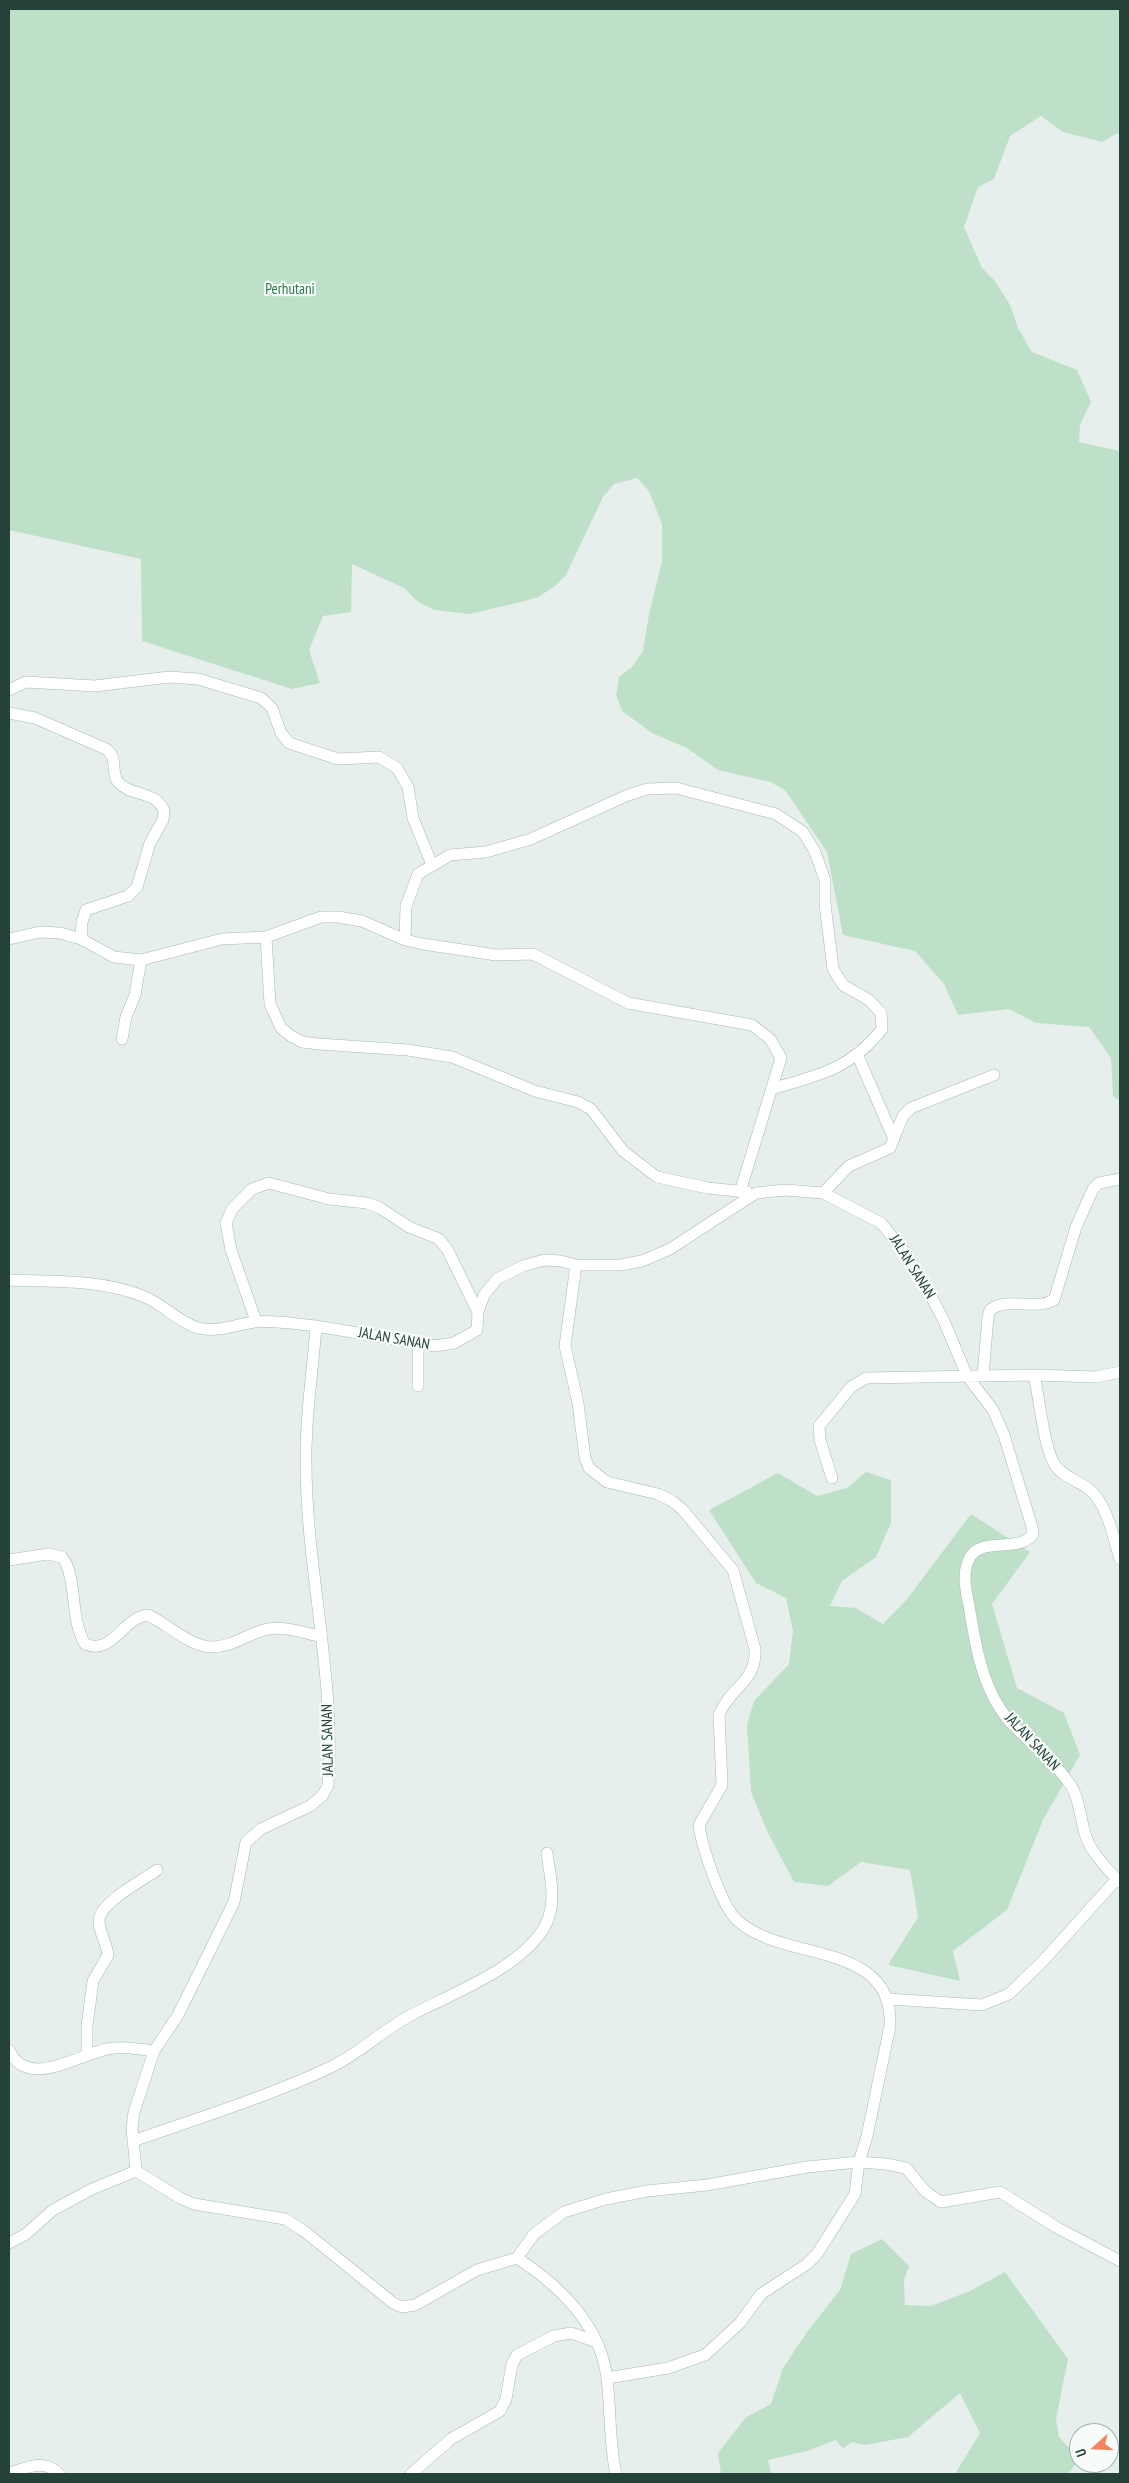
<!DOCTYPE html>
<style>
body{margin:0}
#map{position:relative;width:1129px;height:2483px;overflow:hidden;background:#e6efeb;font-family:"PT Sans Narrow",sans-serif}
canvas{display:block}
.frame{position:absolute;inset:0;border:10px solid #24423a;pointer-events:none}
.north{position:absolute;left:1069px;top:2423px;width:50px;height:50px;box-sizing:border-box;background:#f7fbf9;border:1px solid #a3b1ad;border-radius:50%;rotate:250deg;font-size:14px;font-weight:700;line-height:20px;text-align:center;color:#24423a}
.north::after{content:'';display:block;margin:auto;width:18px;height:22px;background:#f4845f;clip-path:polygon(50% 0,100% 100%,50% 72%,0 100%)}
</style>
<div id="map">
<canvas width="1129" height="2483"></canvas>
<div class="frame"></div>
<div class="north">U</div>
</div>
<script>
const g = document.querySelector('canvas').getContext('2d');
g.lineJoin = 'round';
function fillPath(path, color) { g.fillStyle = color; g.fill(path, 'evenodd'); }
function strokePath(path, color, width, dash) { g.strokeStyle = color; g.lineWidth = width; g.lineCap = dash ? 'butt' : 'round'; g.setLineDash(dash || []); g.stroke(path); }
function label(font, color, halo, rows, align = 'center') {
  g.font = font + ' "PT Sans Narrow",sans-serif'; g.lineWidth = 4.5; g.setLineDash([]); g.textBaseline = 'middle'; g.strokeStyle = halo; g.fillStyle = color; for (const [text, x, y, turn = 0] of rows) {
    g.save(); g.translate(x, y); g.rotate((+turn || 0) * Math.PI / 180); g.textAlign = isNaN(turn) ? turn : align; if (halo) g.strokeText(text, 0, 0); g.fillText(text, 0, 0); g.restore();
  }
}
const green = new Path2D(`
 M9,9H1120V132L1102,142L1063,132L1041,116L1010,136L994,179L978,187L964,227L982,268L995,281L1010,305L1018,328L1032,352L1077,370L1091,402L1080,425L1079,442L1120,451V1101L1113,1096L1111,1058L1089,1027L1036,1023L1009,1009L958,1015L944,984L915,951L843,935L827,852L785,790L770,782L718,770L687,748L652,733L622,711L616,695L619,677L633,666L643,651L649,614L662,561V524L649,491L637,478L614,484L603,497L566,575L554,587L538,597L521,602L469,614L434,610L418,602L404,588L352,564L351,612L323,616L309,650L320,683L292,689L142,641L141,559L9,530Z
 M866,1472L891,1480V1523L876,1557L842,1581L830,1606L856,1608L883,1624L907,1599L971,1514L1030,1552L992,1604L1017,1688L1064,1713L1080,1755L1043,1820L1007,1910L953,1951L960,1981L888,1965L918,1917L910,1870L861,1862L828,1886L794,1882L767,1831L751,1792L747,1725L754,1701L789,1664L793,1631L786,1598L756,1583L709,1510L778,1473L817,1496L847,1488Z
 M882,2239L909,2266L904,2280L905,2305L931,2306L970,2291L1005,2272L1068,2359L1056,2419L1059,2437L1079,2459L1068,2474H955L980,2433L960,2393L908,2437L865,2445L852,2442L843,2449L836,2440L807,2451L768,2460L771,2474H721L718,2453L746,2417L771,2404L783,2368L807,2332L840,2290L851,2254Z`);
const minor = new Path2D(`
 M9,690L26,682L95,686L169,677L198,679L261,698L272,708L281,733L289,743L338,759L379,757L397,768L408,787L413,818L432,865
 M9,713L35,718L106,749C119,758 110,772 118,782C131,797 156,790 164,811L163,820L150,843L137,887L128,896L86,910L82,922L81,939
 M266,937L270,1004L281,1028L291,1036L302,1042L319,1044L408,1050L452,1057L535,1091L578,1102L591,1109L623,1151L657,1177L708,1188L747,1192
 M9,939L40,932L60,933L81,939L114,957L141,960L222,939L266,937L321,917H338L362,921L405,940L423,944L496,955L533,954L628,1003L752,1025L770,1039L781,1058L740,1192
 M405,940L406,906L418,874L450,855L486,852L531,839L628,795L647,789L676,788L776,814L803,832L815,852L825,880V904L833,969L843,985L869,1000L881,1013L882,1029C852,1068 818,1076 774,1088
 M122,1039L126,1017L135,995L141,960
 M857,1054L894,1139
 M823,1193L849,1166L890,1148L903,1116L911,1108L994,1075
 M576,1265L565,1346L578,1403L585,1458L589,1468L607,1482L658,1494L672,1501L682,1509L733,1570L755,1649C757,1682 729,1688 719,1715L722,1785L699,1825C702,1847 721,1905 737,1920C782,1963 894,1939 890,2026L867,2136L859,2162L855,2194L817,2254L807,2264L761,2294L740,2323L705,2355L668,2368L607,2378
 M9,1280C53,1282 103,1279 145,1297C164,1305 178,1322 198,1328C218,1333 236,1324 255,1322C274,1320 296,1324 316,1326
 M256,1321L231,1250L226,1223L232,1209L252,1189L269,1183L329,1199L367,1203L380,1208L409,1227L439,1239L447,1249L478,1312
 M1034,1375C1039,1396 1044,1449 1055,1465C1062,1476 1078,1481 1089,1489C1108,1505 1113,1537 1120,1559
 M983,1376L988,1317L990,1310C1007,1296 1035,1311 1054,1300L1076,1227L1093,1189L1099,1183L1120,1179
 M418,1386V1343
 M832,1478L820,1440L819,1426L851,1387L866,1378L1034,1375L1096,1377L1120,1372
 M9,1560L48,1554L62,1557C78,1578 69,1617 85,1644C113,1656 123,1617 148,1615C167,1624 188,1645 210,1647C232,1648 248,1633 268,1629C285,1626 305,1633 322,1637
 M888,1999L982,2005L1009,1994L1042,1962L1117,1879
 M9,2050C27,2090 78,2055 107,2049C123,2046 138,2049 154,2051
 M87,2055V2026L93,1981L108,1955C107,1944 99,1932 99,1921C99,1903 143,1880 157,1870
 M133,2141C199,2118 267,2097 331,2067C360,2053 384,2029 413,2014C454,1993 525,1966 546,1924C557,1902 550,1876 547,1853
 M136,2171L180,2198L194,2204L285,2219L304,2231L393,2303L402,2307L415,2305L477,2270L517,2258L534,2234L564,2212L606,2199L647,2191L707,2185L807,2167L859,2162L886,2164L906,2168L926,2192L941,2202L1000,2192L1056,2227L1120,2261
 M9,2243L26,2234L53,2210L92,2189L136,2171L132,2128L134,2112L154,2051L178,2015L234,1902L246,1842L261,1829L310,1806L322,1796L328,1786C336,1678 306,1570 306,1462C305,1417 313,1371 316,1326L435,1346L454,1343L477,1330L478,1312L484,1295L497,1279L523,1266L544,1260L561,1261L576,1265H621L642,1261L670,1249L756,1193L785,1190L823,1193L881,1223L903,1250L923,1281L944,1321L967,1376L993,1410L1004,1435L1032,1527L1033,1534C1019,1554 981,1535 969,1559C961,1576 967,1594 970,1611C976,1650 984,1693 1011,1723C1029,1742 1052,1759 1067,1780C1082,1798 1079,1824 1089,1844C1096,1857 1110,1872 1120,1882
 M517,2258C560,2286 601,2325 607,2379C611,2411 609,2443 616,2474
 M9,2473C27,2468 44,2458 59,2474
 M411,2474L451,2439L500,2411L506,2399L512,2364L517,2355L554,2336L571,2333L597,2342`);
const parkNames = [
 ["Perhutani",290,290]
];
const streetNames = [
 ["JALAN SANAN",912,1267,58],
 ["JALAN SANAN",394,1339,10],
 ["JALAN SANAN",328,1740,-91],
 ["JALAN SANAN",1032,1742,47]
];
fillPath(green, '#bfe0c8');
strokePath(minor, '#a8b8b2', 12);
strokePath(minor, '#fff', 11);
label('15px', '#2d7a4b', '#f7fbf9', parkNames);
label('15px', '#24423a', '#f7fbf9', streetNames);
</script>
